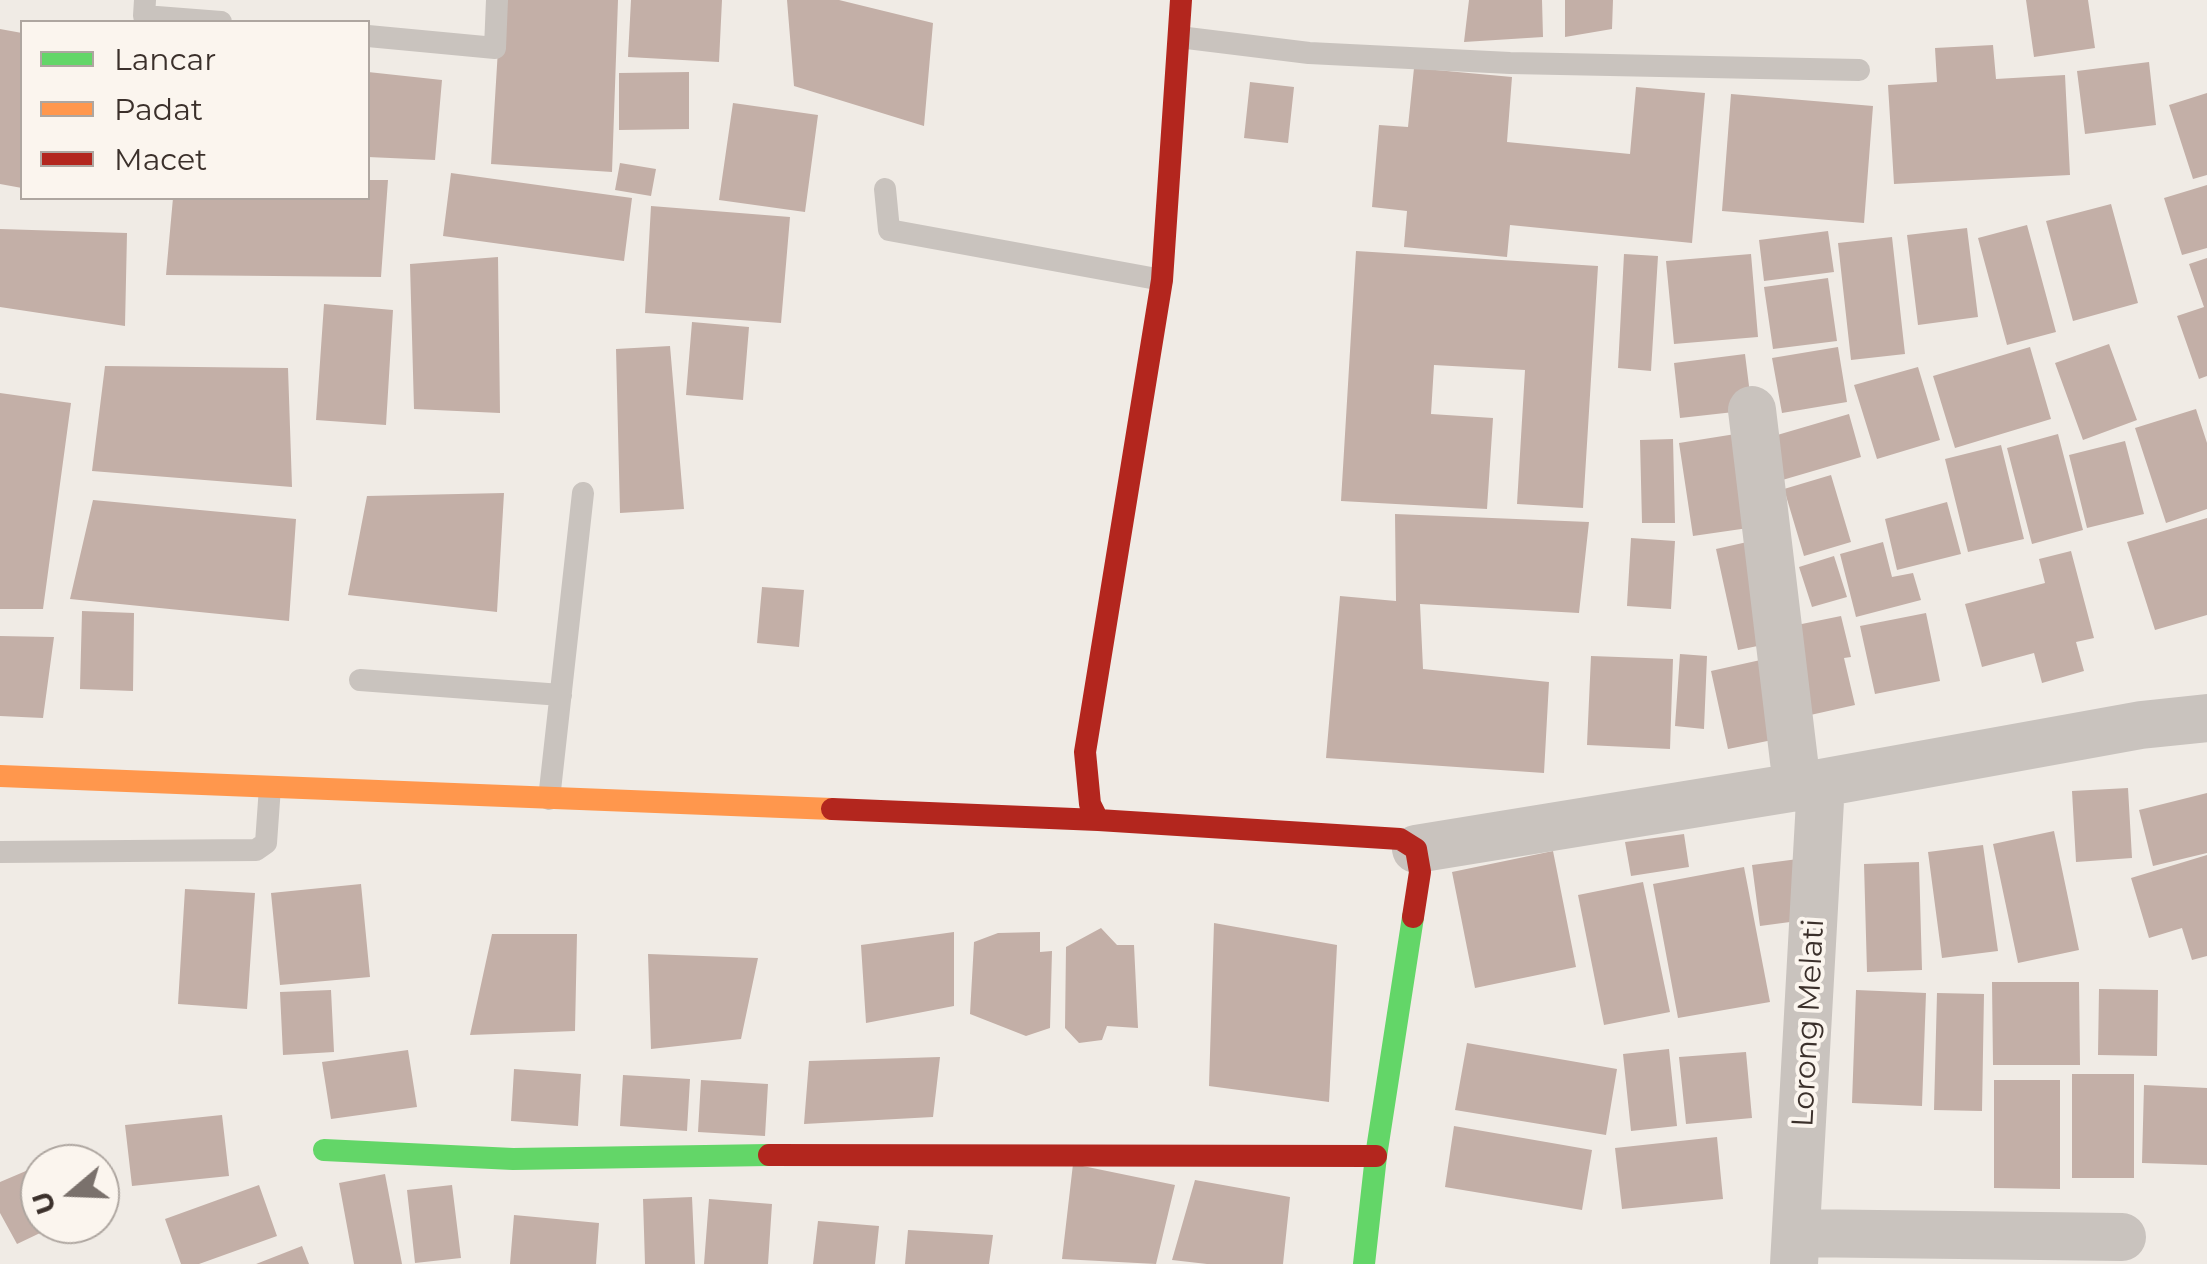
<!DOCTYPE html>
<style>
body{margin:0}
#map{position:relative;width:2207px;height:1264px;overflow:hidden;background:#f0ebe5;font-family:Montserrat,sans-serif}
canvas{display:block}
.legend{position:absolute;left:20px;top:20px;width:350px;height:180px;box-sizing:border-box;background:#fbf5ee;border:2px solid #aea6a0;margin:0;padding:12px 18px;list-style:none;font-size:30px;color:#3b302b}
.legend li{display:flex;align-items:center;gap:20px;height:50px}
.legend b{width:50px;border:2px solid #aea6a0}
.north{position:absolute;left:20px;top:1144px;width:100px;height:100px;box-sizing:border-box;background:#fbf5ee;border:2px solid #aea6a0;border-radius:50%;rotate:251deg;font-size:28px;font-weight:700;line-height:40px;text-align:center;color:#3b302b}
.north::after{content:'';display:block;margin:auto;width:35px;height:45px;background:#7a716c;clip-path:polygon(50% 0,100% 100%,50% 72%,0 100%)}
</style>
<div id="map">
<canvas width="2207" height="1264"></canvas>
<ul class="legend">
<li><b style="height:12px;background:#63d668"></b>Lancar</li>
<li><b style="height:12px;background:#ff974d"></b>Padat</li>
<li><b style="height:12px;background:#b3261e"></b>Macet</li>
</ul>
<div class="north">U</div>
</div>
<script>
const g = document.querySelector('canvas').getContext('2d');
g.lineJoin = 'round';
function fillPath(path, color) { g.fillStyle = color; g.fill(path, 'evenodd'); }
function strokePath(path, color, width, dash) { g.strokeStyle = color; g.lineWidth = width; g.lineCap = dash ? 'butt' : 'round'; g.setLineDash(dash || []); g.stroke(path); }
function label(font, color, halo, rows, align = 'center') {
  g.font = font + ' Montserrat,sans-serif'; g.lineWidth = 8; g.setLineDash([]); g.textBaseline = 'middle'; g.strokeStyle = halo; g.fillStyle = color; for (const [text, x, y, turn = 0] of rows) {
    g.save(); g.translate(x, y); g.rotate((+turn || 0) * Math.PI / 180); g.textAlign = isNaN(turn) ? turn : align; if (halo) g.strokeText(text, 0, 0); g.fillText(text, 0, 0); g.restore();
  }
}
const building = new Path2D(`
 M501,0H618L612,172L491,164Z
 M631,0H722L719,62L628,57Z
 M787,0H839L933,23L924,126L794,86Z
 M1469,0H1542L1543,37L1464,42Z
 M1565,0H1613L1612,29L1565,37Z
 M2026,0H2088L2095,48L2034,57Z
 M0,29L22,33V188L0,184Z
 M1993,45L1996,79L2065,75L2070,175L1894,184L1888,85L1937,82L1935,48Z
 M2149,62L2156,125L2085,134L2077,71Z
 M1414,68L1512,77L1507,142L1630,154L1636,87L1705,93L1692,243L1510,225L1507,257L1404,247L1407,211L1372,207L1379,125L1408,127Z
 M368,72L442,80L435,160L368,157Z
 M689,72V129L619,130V73Z
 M1250,82L1294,87L1288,143L1244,138Z
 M2207,93V175L2193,179L2169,105Z
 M1731,94L1873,106L1864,223L1722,211Z
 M733,103L818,115L805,212L719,200Z
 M620,163L656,169L651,196L615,190Z
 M451,173L632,198L624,261L443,236Z
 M368,180H388L381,277L166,275L173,198H368Z
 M2207,185V248L2182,255L2164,198Z
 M2111,204L2138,303L2073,321L2046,221Z
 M651,206L790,217L781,323L645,313Z
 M2027,225L2056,332L2007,345L1978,238Z
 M1967,228L1978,317L1918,325L1907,235Z
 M0,229L127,233L125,326L0,307Z
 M1828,231L1834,272L1764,281L1759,240Z
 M1892,237L1905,354L1851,360L1838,243Z
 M1356,251L1598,266L1583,508L1517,504L1525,370L1434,365L1431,414L1493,418L1487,509L1341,501Z
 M1624,254L1658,256L1651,371L1618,368Z
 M1751,254L1758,337L1674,344L1666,261Z
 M498,257L500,413L414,409L410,264Z
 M2207,258V376L2199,379L2177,316L2204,307L2189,264Z
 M1828,278L1837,341L1773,349L1764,287Z
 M324,304L393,310L386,425L316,420Z
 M692,322L749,327L743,400L686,395Z
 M2109,344L2137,420L2083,440L2055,363Z
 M670,346L684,509L620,513L616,349Z
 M1838,347L1847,402L1782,413L1772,358Z
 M2030,347L2051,419L1955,448L1933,376Z
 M1745,354L1752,410L1680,418L1674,363Z
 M105,366L288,368L292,487L92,471Z
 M1918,367L1940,440L1877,459L1854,385Z
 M0,393L71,403L43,609H0Z
 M2196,409L2207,443V509L2166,523L2135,428Z
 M1849,414L1861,457L1779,481L1767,438Z
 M1748,432L1762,526L1693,536L1679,443Z
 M2058,434L2083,530L2032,544L2007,448Z
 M1673,439L1675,523H1642L1640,440Z
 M2125,441L2144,514L2087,528L2069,455Z
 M2001,445L2024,539L1968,552L1945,459Z
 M1831,475L1851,542L1804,556L1784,489Z
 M504,493L497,612L348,595L367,496Z
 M93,500L296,519L289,621L70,599Z
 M1947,502L1961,554L1897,570L1885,519Z
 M1395,514L1589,522L1579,613L1420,604L1423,669L1549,682L1544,773L1326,758L1340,596L1396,601Z
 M2207,518V615L2155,630L2127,542Z
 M1631,538L1675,541L1671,609L1627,606Z
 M1765,538L1787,640L1738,650L1716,549Z
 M1883,542L1892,577L1913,573L1921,600L1856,617L1840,554Z
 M2071,551L2094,638L2076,642L2084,671L2042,683L2034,653L1982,667L1965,604L2045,583L2039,559Z
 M1834,556L1847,597L1812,607L1799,567Z
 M762,587L804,590L799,647L757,643Z
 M82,611L134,613L133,691L80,689Z
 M1926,613L1940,681L1875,694L1860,626Z
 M1841,616L1851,657L1844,658L1855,705L1797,718L1792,626Z
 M0,636L54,637L43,718L0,716Z
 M1680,654L1707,656L1704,729L1675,726Z
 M1591,656L1673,659L1670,749L1587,745Z
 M1774,657L1792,736L1728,749L1711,671Z
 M2128,788L2132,858L2076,862L2072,791Z
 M2207,793V853L2153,866L2139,810Z
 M2054,831L2079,950L2018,963L1993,844Z
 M1684,834L1689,867L1631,876L1625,842Z
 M1983,845L1998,951L1942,958L1928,852Z
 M1553,851L1576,967L1475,988L1452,872Z
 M2207,855V956L2192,960L2182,928L2149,938L2131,878Z
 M1798,859L1805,920L1760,926L1752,865Z
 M1919,862L1922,970L1867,972L1864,864Z
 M1744,867L1770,1002L1678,1018L1653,884Z
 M1643,882L1670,1012L1604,1025L1578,895Z
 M361,884L370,977L280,985L271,893Z
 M185,889L255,893L247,1009L178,1004Z
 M1214,923L1337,945L1329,1102L1209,1086Z
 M1101,928L1117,945H1134L1138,1028L1107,1026L1102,1040L1079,1043L1065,1028L1066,947Z
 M954,932V1006L866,1023L861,945Z
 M1040,932V952L1052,951L1050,1028L1026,1036L970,1014L974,942L998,933Z
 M492,934H577L575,1031L470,1035Z
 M648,954L758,958L741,1039L651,1049Z
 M1992,982H2079L2080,1065H1993Z
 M2099,989L2158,990L2157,1056L2098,1055Z
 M331,990L334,1052L283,1055L280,992Z
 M1856,990L1926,993L1922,1106L1852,1103Z
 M1937,993L1984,994L1982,1111L1934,1110Z
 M1467,1043L1617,1069L1606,1135L1455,1110Z
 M1669,1049L1677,1126L1631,1131L1623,1054Z
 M408,1050L417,1107L331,1119L322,1062Z
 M1746,1052L1752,1118L1686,1124L1679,1057Z
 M940,1057L933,1117L804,1124L809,1061Z
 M514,1069L581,1074L578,1126L511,1121Z
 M2072,1074H2134V1178H2072Z
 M623,1075L690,1079L687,1131L620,1126Z
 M701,1080L768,1084L765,1136L698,1132Z
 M1994,1080H2060V1189L1994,1188Z
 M2144,1085L2207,1088V1165L2142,1163Z
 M222,1115L229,1176L132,1186L125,1125Z
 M1454,1126L1592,1150L1582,1210L1445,1187Z
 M1717,1137L1723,1199L1622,1209L1615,1148Z
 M1073,1164L1175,1185L1156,1264L1062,1259Z
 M40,1165V1224H59L17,1244L0,1213V1182Z
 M385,1174L402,1264H354L339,1183Z
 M1195,1180L1290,1197L1283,1264H1207L1172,1260Z
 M259,1185L277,1236L199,1264H181L165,1219Z
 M452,1185L461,1258L415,1263L407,1190Z
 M692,1197L695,1264H645L643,1199Z
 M709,1199L772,1204L768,1264H704Z
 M514,1215L599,1223L596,1264H510Z
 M818,1221L879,1226L875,1264H813Z
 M908,1230L993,1235L989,1264H905Z
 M302,1246L309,1264H256Z`);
const lane = new Path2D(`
 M145,0L144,16L221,22
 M368,36L495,48L497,0
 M1179,37L1309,53L1510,63L1859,70
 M885,189L889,230L1162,280
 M360,680L561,695
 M549,799L583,493
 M0,852L256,850L266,843L270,787`);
const street = new Path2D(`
 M1752,410L1797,786
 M1416,849L1821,783L2141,725L2207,718
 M1796,1233L2122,1237
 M1794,1264L1821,783`);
const fast = new Path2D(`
 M324,1150L513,1159L769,1155
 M1364,1264L1376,1156L1413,917`);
const slow = new Path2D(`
 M0,776L832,809`);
const jam = new Path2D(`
 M832,809L1098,820L1400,839L1416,849L1420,872L1413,917
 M1098,820L1090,804L1085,752L1162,280L1181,0
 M769,1155L1376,1156`);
const streetNames = [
 ["Lorong Melati",1809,1023,-87]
];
fillPath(building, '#c3afa7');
strokePath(lane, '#c9c3be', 22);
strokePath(street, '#c9c3be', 48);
strokePath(fast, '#63d668', 22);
strokePath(slow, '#ff974d', 22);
strokePath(jam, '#b3261e', 22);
label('30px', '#3b302b', '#fbf5ee', streetNames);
</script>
